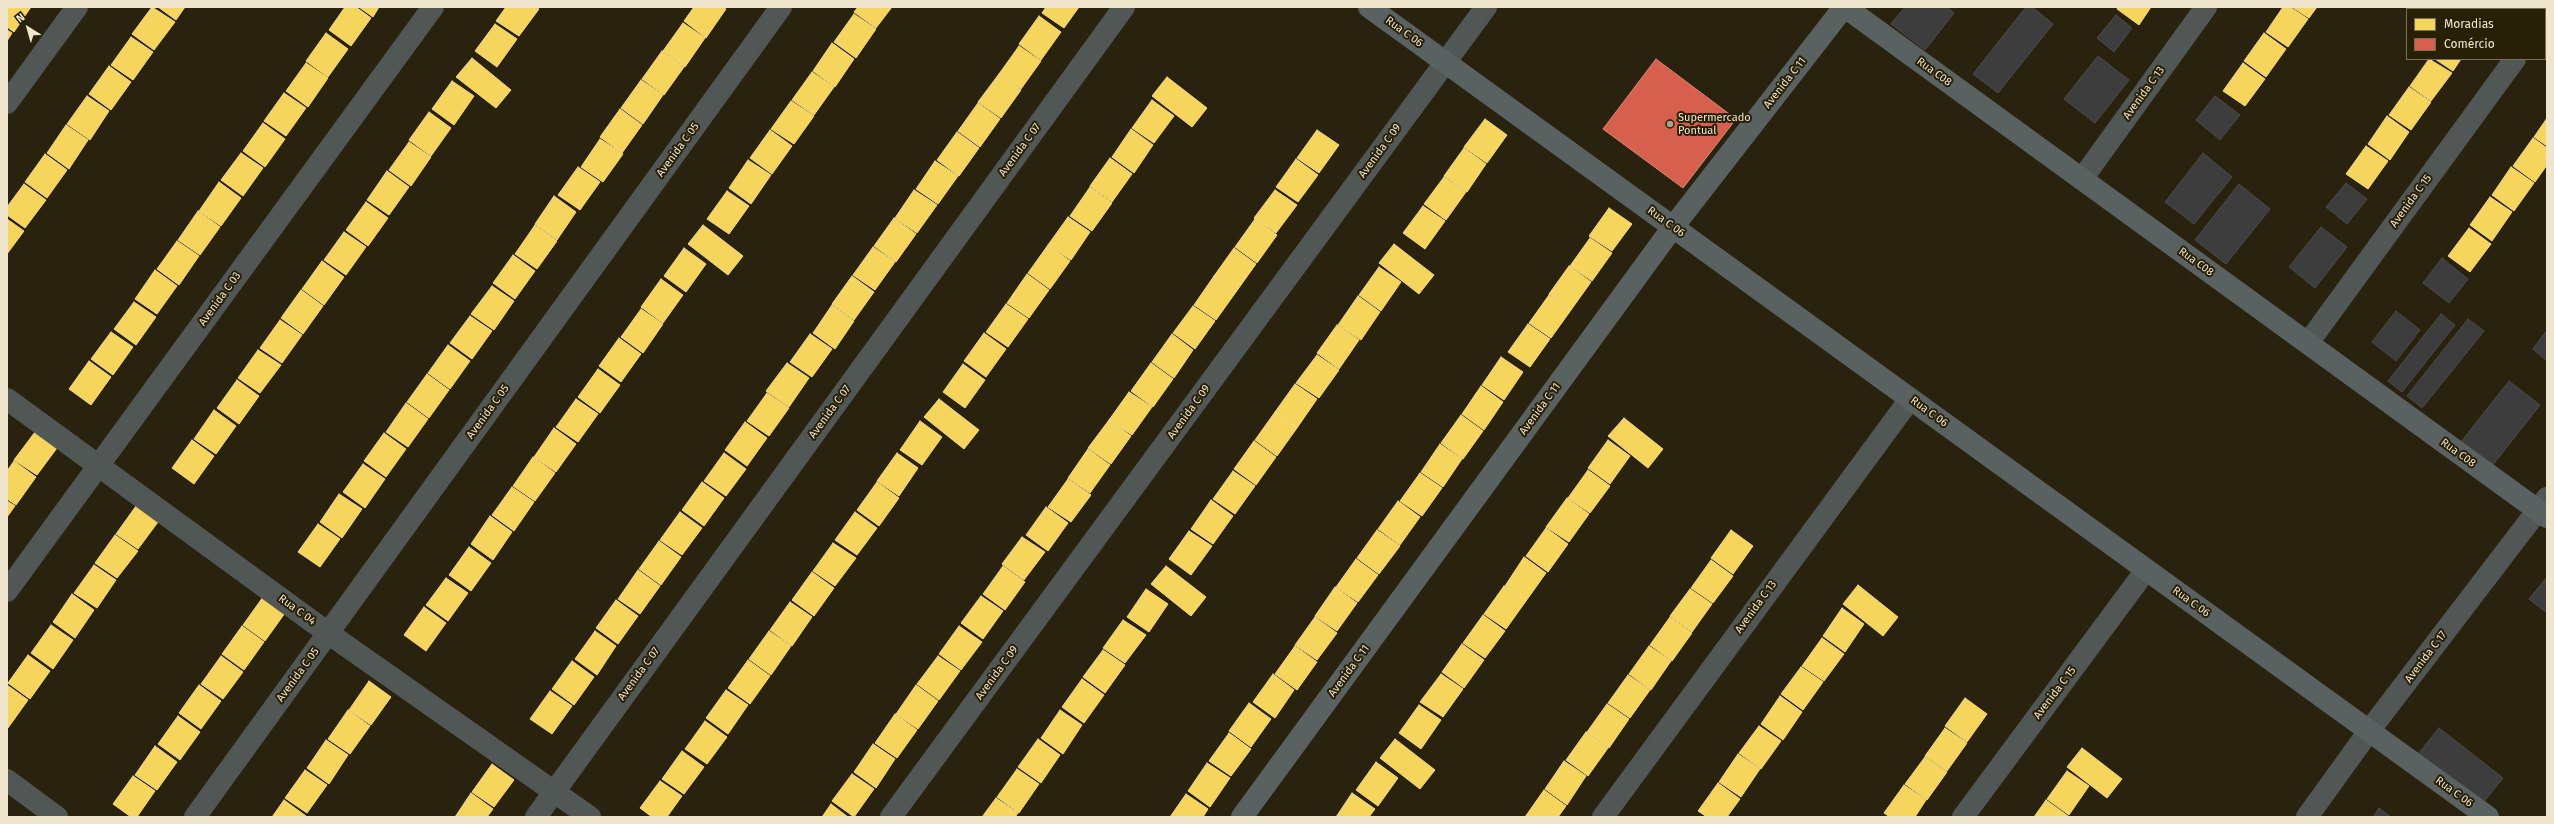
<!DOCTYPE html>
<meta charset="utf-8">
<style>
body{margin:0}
#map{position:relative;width:2554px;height:824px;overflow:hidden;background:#29220e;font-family:"Fira Sans",sans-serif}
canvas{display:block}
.frame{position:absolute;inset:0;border:8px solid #efe6cd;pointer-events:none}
.legend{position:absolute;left:2406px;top:8px;width:140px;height:52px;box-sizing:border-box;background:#271f06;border:1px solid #776f56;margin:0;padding:5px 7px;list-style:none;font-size:12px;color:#efe6cd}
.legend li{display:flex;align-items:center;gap:8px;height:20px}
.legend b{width:20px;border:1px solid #776f56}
.north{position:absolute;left:8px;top:8px;width:40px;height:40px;-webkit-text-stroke:3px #271f06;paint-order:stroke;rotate:323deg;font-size:11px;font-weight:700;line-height:16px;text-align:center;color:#efe6cd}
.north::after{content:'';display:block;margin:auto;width:14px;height:18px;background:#efe6cd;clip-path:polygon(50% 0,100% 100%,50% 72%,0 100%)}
</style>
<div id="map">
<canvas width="2554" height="824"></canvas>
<div class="frame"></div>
<ul class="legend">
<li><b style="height:11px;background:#f6d55c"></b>Moradias</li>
<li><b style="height:11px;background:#d6604d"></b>Comércio</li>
</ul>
<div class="north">N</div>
</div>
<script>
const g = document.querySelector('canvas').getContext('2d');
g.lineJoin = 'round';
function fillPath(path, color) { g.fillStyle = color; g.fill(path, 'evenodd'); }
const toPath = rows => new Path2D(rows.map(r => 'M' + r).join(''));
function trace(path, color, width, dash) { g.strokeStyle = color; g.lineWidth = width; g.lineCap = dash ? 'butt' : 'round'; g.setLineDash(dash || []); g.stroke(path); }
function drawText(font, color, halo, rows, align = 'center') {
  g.font = font + ' "Fira Sans",sans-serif'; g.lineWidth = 4; g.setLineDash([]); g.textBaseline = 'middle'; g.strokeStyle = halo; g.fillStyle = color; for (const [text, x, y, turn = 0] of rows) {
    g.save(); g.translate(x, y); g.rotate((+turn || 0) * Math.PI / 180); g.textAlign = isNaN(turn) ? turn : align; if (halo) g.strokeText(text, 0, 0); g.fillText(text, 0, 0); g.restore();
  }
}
const homes = toPath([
 [7,7,31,7,14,32,7,27,7,7],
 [152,7,175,22,154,50,132,34,152,7],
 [158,7,185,7,176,20,158,7],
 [345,7,356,7,371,18,351,46,329,30,345,7],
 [359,7,379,7,373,17,359,7],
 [506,7,536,7,539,9,519,36,496,21,506,7],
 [694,7,722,7,726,9,706,38,684,21,694,7],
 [858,7,892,7,876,28,854,12,858,7],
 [1046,7,1079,7,1064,28,1042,13,1046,7],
 [2118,7,2151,7,2139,25,2117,9,2118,7],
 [2283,7,2290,7,2308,19,2288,47,2266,32,2283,7],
 [2292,7,2317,7,2309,18,2292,7],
 [2466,7,2485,7,2488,9,2464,9,2466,7],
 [854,14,876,29,856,58,834,42,854,14],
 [1039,16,1061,32,1041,60,1019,44,1039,16],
 [683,23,705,38,685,67,663,51,683,23],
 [495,24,517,39,497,67,475,51,495,24],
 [7,30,12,33,7,41,7,30],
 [326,33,348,49,328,77,306,61,326,33],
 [2264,33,2286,49,2266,77,2244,61,2264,33],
 [131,37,153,52,133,80,111,65,131,37],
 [832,43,854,59,835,87,813,71,832,43],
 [1019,46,1041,61,1021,89,999,74,1019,46],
 [662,51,684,67,664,95,642,79,662,51],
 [472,58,511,90,496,108,456,77,472,58],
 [2429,59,2452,73,2431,101,2410,86,2429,59],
 [2435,59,2461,59,2453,71,2435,59],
 [306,63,328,78,308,107,286,91,306,63],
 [2243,63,2265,79,2245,106,2223,91,2243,63],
 [109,66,131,82,111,110,89,94,109,66],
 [812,72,834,87,814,115,792,100,812,72],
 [999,74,1021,90,1001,118,978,102,999,74],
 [1167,77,1207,108,1192,127,1152,96,1167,77],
 [641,80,663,95,643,124,621,108,641,80],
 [452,81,474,96,454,125,432,109,452,81],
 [2409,87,2431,102,2411,130,2389,115,2409,87],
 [284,93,306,108,286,136,264,121,284,93],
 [87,96,109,111,90,140,67,124,87,96],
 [1152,100,1174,116,1154,143,1132,128,1152,100],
 [791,101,814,116,794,144,771,129,791,101],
 [978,103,1000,119,980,147,958,131,978,103],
 [620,109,642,125,622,153,600,137,620,109],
 [429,112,451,128,431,156,409,140,429,112],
 [2387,116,2409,132,2390,160,2368,144,2387,116],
 [2547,118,2547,146,2534,137,2547,118],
 [1485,119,1507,135,1487,163,1464,147,1485,119],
 [263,123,285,139,265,167,243,151,263,123],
 [66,125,88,140,69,169,47,153,66,125],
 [1131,129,1153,145,1134,173,1112,157,1131,129],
 [770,130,792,146,772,174,750,158,770,130],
 [1317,130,1339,145,1319,173,1297,158,1317,130],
 [957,132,979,148,959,176,937,160,957,132],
 [2533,138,2547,148,2547,165,2535,182,2513,166,2533,138],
 [600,139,623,154,603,182,581,167,600,139],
 [409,142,431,157,411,186,389,170,409,142],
 [2366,146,2388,161,2368,189,2346,174,2366,146],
 [1464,148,1486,164,1467,192,1444,176,1464,148],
 [241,153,263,168,243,196,221,180,241,153],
 [45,154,67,170,47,198,25,182,45,154],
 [1110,158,1132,174,1112,202,1090,186,1110,158],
 [1296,159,1318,175,1298,202,1276,187,1296,159],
 [748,160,771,175,751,204,729,188,748,160],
 [935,161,958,176,938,204,916,189,935,161],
 [578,167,600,182,580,210,558,195,578,167],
 [2511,167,2534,183,2514,211,2492,195,2511,167],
 [387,171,409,187,389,215,367,200,387,171],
 [1444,177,1466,192,1446,220,1424,204,1444,177],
 [219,182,241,198,221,226,199,211,219,182],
 [24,184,46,200,25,228,7,215,7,207,24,184],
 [1090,187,1112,203,1092,231,1070,216,1090,187],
 [914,190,937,205,917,233,895,218,914,190],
 [1275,190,1297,205,1276,233,1254,218,1275,190],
 [727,191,749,206,729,234,707,219,727,191],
 [554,196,576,212,557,240,535,224,554,196],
 [2490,197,2512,212,2492,241,2470,225,2490,197],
 [366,202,388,218,368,246,346,230,366,202],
 [1423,206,1445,221,1425,249,1403,233,1423,206],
 [1609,208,1632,224,1612,251,1589,236,1609,208],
 [198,211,220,227,200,255,178,240,198,211],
 [1068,217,1090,232,1071,260,1048,245,1068,217],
 [894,218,916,234,896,262,874,246,894,218],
 [7,219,24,231,7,254,7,219],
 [1255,219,1277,235,1257,263,1235,247,1255,219],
 [535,225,557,241,537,269,515,254,535,225],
 [703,225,743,256,728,275,688,244,703,225],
 [2469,228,2491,244,2470,272,2448,256,2469,228],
 [344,232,366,247,346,275,324,260,344,232],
 [1590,238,1612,253,1592,281,1570,266,1590,238],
 [177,241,199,256,179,285,157,269,177,241],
 [1394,244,1434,275,1419,294,1379,263,1394,244],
 [1048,245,1070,261,1050,289,1028,273,1048,245],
 [873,247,895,262,875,290,853,275,873,247],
 [684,248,706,264,686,292,664,276,684,248],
 [1234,248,1256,264,1236,292,1214,276,1234,248],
 [513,255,535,271,515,299,493,283,513,255],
 [322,261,344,277,324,305,302,289,322,261],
 [1569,266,1591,282,1571,310,1549,294,1569,266],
 [1379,267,1401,282,1381,311,1359,295,1379,267],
 [155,270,177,286,157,314,135,299,155,270],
 [1027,274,1049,290,1029,318,1007,303,1027,274],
 [852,276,874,292,854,320,832,304,852,276],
 [1214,276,1236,292,1216,320,1194,305,1214,276],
 [661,279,683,295,663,323,641,307,661,279],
 [492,286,514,301,494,330,471,314,492,286],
 [301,290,323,306,303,334,281,318,301,290],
 [1549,295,1571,310,1551,338,1529,323,1549,295],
 [1358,296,1380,312,1361,340,1338,325,1358,296],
 [134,302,156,317,136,345,114,329,134,302],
 [1006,304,1028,319,1008,347,986,332,1006,304],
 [832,305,854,321,835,349,813,333,832,305],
 [1193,306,1215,321,1195,349,1173,333,1193,306],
 [641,309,663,324,643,353,621,337,641,309],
 [470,316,492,331,472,359,450,343,470,316],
 [280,320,302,335,282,363,260,348,280,320],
 [1528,324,1550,339,1530,367,1508,352,1528,324],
 [1337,325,1359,340,1339,369,1317,353,1337,325],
 [111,332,133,347,113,375,91,359,111,332],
 [984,333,1006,349,986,377,964,361,984,333],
 [810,334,832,349,812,377,790,362,810,334],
 [1172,334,1193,350,1174,378,1152,362,1172,334],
 [619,338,641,354,621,382,599,366,619,338],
 [448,345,470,361,450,389,428,373,448,345],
 [258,350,281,365,260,393,238,378,258,350],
 [1317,355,1339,370,1319,398,1296,383,1317,355],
 [1501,357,1523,372,1504,400,1482,385,1501,357],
 [89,361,111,377,91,405,69,389,89,361],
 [787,363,809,378,789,407,766,391,787,363],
 [1151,363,1173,379,1153,407,1131,391,1151,363],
 [963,364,985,380,965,408,943,392,963,364],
 [598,369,620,385,600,413,578,397,598,369],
 [427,374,449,390,429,418,407,402,427,374],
 [237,380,259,396,239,424,217,408,237,380],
 [1295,384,1317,399,1297,428,1275,412,1295,384],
 [1481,386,1503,402,1484,430,1462,414,1481,386],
 [1129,392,1152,407,1132,435,1109,420,1129,392],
 [767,393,789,408,769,436,747,421,767,393],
 [576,399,598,414,578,442,556,427,576,399],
 [939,399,979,430,964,449,924,417,939,399],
 [406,403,428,419,408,447,386,432,406,403],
 [214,410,236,426,216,454,194,439,214,410],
 [1275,412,1297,428,1277,456,1255,440,1275,412],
 [1461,415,1483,431,1463,459,1441,443,1461,415],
 [1624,418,1663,449,1648,468,1608,436,1624,418],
 [1109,420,1131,436,1111,464,1088,448,1109,420],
 [920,421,942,437,922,465,900,450,920,421],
 [745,422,767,438,747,466,725,450,745,422],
 [554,428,576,444,556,472,534,457,554,428],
 [35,432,57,448,37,475,14,460,35,432],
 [384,433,406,449,386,477,364,461,384,433],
 [192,440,214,456,194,484,172,468,192,440],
 [1608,440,1630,456,1610,484,1588,468,1608,440],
 [1254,441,1276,457,1256,485,1234,469,1254,441],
 [1440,444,1462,459,1443,487,1421,472,1440,444],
 [1088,449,1110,465,1090,493,1068,478,1088,449],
 [724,453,746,469,726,496,704,481,724,453],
 [897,453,918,468,899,496,877,481,897,453],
 [533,457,555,473,535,501,513,486,533,457],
 [14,461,36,477,16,505,7,499,7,471,14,461],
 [363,464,385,479,365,508,343,492,363,464],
 [1588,470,1610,486,1590,513,1568,498,1588,470],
 [1233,471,1255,486,1235,514,1213,499,1233,471],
 [1420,473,1442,488,1422,516,1400,501,1420,473],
 [1068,479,1091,495,1071,522,1048,507,1068,479],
 [702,482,724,498,704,526,682,510,702,482],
 [877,482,899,498,879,526,857,510,877,482],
 [512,487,534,502,514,531,492,515,512,487],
 [339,494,362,509,342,538,320,522,339,494],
 [1567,498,1589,514,1569,542,1546,527,1567,498],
 [1211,500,1233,516,1213,544,1191,529,1211,500],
 [7,501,15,506,7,517,7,501],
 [1398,501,1420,517,1400,545,1378,529,1398,501],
 [136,506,158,522,138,549,116,534,136,506],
 [1046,507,1068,523,1048,551,1026,535,1046,507],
 [680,512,702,528,682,555,660,540,680,512],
 [855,512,877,528,857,555,835,540,855,512],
 [490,516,512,532,493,560,471,544,490,516],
 [318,524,340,539,320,567,298,552,318,524],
 [1546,528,1568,544,1548,572,1526,556,1546,528],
 [1377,530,1400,546,1379,574,1357,558,1377,530],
 [1731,530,1753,546,1733,574,1711,558,1731,530],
 [1189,531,1212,546,1191,575,1169,559,1189,531],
 [115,535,138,551,117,578,95,563,115,535],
 [1022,537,1045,552,1024,580,1002,564,1022,537],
 [659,541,681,557,661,585,639,569,659,541],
 [833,543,856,558,835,586,813,571,833,543],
 [469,547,491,563,471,591,449,575,469,547],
 [1524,557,1546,573,1526,601,1505,586,1524,557],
 [1356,559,1378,575,1358,602,1336,587,1356,559],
 [1711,560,1733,576,1713,603,1691,588,1711,560],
 [94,565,116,580,97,608,74,593,94,565],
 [1003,566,1025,582,1005,610,983,594,1003,566],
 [1166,566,1206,597,1191,616,1151,584,1166,566],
 [638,570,660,586,640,614,618,599,638,570],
 [812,572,834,588,814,616,792,600,812,572],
 [446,578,468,593,448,621,426,605,446,578],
 [1858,585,1898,617,1883,636,1843,604,1858,585],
 [1504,586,1526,601,1506,629,1484,614,1504,586],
 [1335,587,1357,603,1337,631,1315,616,1335,587],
 [1146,589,1168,604,1149,632,1127,617,1146,589],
 [1690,589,1712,604,1692,632,1670,616,1690,589],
 [72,594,94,610,75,638,53,622,72,594],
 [981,596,1003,611,983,639,961,623,981,596],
 [263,597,285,613,265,641,243,625,263,597],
 [616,600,638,616,618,644,596,628,616,600],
 [790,602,812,617,792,646,770,630,790,602],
 [424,607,446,623,426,651,404,635,424,607],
 [1842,608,1864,624,1845,652,1823,636,1842,608],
 [1483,615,1505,631,1485,658,1463,643,1483,615],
 [1315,617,1337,633,1317,660,1295,645,1315,617],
 [1670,617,1692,633,1672,661,1650,645,1670,617],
 [1123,620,1146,635,1125,663,1103,648,1123,620],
 [51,625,73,640,53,669,31,653,51,625],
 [242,626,264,642,244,670,222,654,242,626],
 [959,626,982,642,961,670,939,654,959,626],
 [595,631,616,646,597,675,575,659,595,631],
 [769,631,791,646,771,675,749,659,769,631],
 [1822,638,1844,654,1824,681,1802,666,1822,638],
 [1462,644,1484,660,1464,688,1442,672,1462,644],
 [1295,646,1317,662,1297,690,1275,674,1295,646],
 [1649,646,1671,661,1651,690,1629,674,1649,646],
 [1103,650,1125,665,1105,693,1083,677,1103,650],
 [28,655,50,671,30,699,8,683,28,655],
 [221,656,243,672,223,699,201,684,221,656],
 [938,656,960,671,939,700,917,684,938,656],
 [748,660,770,676,750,704,728,688,748,660],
 [572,661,594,677,574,705,552,689,572,661],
 [1801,667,1823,682,1803,710,1781,694,1801,667],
 [1273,674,1294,690,1275,718,1253,702,1273,674],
 [1441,674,1463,689,1443,717,1420,702,1441,674],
 [1628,675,1650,690,1630,718,1608,703,1628,675],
 [1082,679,1104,695,1084,723,1062,707,1082,679],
 [369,681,391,697,371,725,349,710,369,681],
 [7,685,28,700,8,728,7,727,7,685],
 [199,685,221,701,201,729,179,713,199,685],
 [916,685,938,701,918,729,896,714,916,685],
 [726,690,748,705,728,734,706,718,726,690],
 [550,691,572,706,552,734,530,719,550,691],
 [1780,696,1802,712,1783,740,1761,724,1780,696],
 [1965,698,1987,714,1967,742,1945,726,1965,698],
 [1249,703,1271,719,1251,747,1229,731,1249,703],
 [1607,704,1629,719,1609,748,1587,732,1607,704],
 [1419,705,1441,720,1421,749,1399,733,1419,705],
 [348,710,370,726,350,754,328,739,348,710],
 [1060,710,1082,725,1063,754,1041,738,1060,710],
 [895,714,917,730,897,758,875,743,895,714],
 [178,716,200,732,180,760,158,744,178,716],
 [705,721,727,737,707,764,685,749,705,721],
 [1759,726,1781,741,1761,769,1739,753,1759,726],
 [1945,728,1967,743,1947,771,1925,756,1945,728],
 [1586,732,1608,748,1588,776,1566,760,1586,732],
 [1229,733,1251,749,1231,776,1209,761,1229,733],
 [1038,739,1060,755,1041,783,1018,767,1038,739],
 [1395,739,1435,770,1420,789,1380,758,1395,739],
 [326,740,348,755,329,784,307,768,326,740],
 [873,744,895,759,876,788,854,772,873,744],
 [155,746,177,762,157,790,135,775,155,746],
 [2082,748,2122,779,2107,798,2067,767,2082,748],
 [682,751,704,767,684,794,662,779,682,751],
 [1738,754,1760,769,1741,797,1719,782,1738,754],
 [1925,757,1947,772,1927,800,1905,784,1925,757],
 [1564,761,1586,776,1567,805,1545,789,1564,761],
 [1376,762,1398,778,1378,806,1356,790,1376,762],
 [1207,763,1230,778,1210,807,1188,791,1207,763],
 [492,764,514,780,494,807,472,792,492,764],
 [1017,769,1039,784,1019,813,997,797,1017,769],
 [305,770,327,785,307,813,285,798,305,770],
 [2067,771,2089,786,2069,815,2047,799,2067,771],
 [852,774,874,789,854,817,832,801,852,774],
 [133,776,155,791,137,817,131,817,113,804,133,776],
 [660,781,682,796,667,817,652,817,640,808,660,781],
 [1718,783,1740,799,1727,817,1707,817,1698,811,1718,783],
 [1904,785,1926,800,1915,817,1890,817,1884,813,1904,785],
 [1544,790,1566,806,1558,817,1525,817,1544,790],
 [471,793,493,809,487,817,455,817,471,793],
 [1352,793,1375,809,1369,817,1336,817,1352,793],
 [1186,794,1208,809,1203,817,1170,817,1186,794],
 [996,798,1018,813,1015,817,982,817,996,798],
 [284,800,306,816,305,817,272,817,284,800],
 [2046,800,2068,816,2067,817,2034,817,2046,800],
 [831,804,848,817,822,817,831,804]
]);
fillPath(homes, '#f6d55c');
trace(homes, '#f4da7e', 1);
const shops = toPath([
 [1656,59,1736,119,1683,188,1603,129,1656,59]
]);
fillPath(shops, '#d6604d');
trace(shops, '#de8873', 1);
const building = toPath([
 [1905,7,1947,7,1954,13,1925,50,1891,24,1905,7],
 [2026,7,2032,7,2053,24,1998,93,1973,74,2026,7],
 [2116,15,2132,28,2114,52,2097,38,2116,15],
 [2098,56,2129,80,2095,123,2064,99,2098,56],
 [2215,96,2240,115,2220,140,2196,120,2215,96],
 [2203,153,2232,177,2194,224,2165,202,2203,153],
 [2346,183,2367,199,2347,224,2326,207,2346,183],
 [2239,184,2270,209,2226,264,2195,240,2239,184],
 [2321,227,2347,247,2315,288,2289,267,2321,227],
 [2442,258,2468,279,2449,303,2423,283,2442,258],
 [2396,311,2420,330,2396,361,2372,342,2396,311],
 [2441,314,2455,325,2402,392,2388,381,2441,314],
 [2468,319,2484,331,2422,408,2407,396,2468,319],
 [2547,330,2547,361,2533,349,2547,330],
 [2509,381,2540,405,2492,466,2461,442,2509,381],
 [2547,577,2547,613,2529,599,2547,577],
 [2439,728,2503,778,2483,803,2419,753,2439,728],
 [2379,808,2391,817,2373,817,2379,808]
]);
fillPath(building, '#3c3d3c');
trace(building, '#4d4b49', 1);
trace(toPath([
 [2545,18,2547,15],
 [7,103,77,7],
 [2082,179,2206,7],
 [2308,343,2515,59],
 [7,399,328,633,590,817],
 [7,591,433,7],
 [7,780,57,817],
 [195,817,781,7],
 [536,817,1124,7],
 [891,817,1486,7],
 [1603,817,1910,399],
 [1963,817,2146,570],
 [2307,817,2369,731,2547,498]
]), '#515755', 22);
trace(toPath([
 [1369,7,2488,817],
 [1845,7,2547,517],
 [1242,817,1673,227,1844,7]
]), '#596260', 22);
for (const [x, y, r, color] of [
 [1670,124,4,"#aaa18a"]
]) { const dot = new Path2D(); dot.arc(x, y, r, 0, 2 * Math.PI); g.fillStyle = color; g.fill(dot); trace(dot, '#271f06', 1.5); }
drawText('11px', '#efe6cd', '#271f06', [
 ["Rua C 06",1404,32,36],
 ["Rua C08",1934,72,36],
 ["Avenida C 11",1785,83,-52],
 ["Avenida C 13",2144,93,-54],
 ["Avenida C 05",678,150,-54],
 ["Avenida C 07",1020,150,-54],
 ["Avenida C 09",1380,151,-54],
 ["Avenida C 15",2411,201,-54],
 ["Rua C 06",1666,222,36],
 ["Rua C08",2196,262,36],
 ["Avenida C 03",220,299,-54],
 ["Avenida C 11",1540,409,-54],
 ["Avenida C 05",488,412,-54],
 ["Avenida C 07",830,412,-54],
 ["Avenida C 09",1189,412,-54],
 ["Rua C 06",1929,412,36],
 ["Rua C08",2458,453,36],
 ["Rua C 06",2191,602,36],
 ["Avenida C 13",1756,607,-54],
 ["Rua C 04",297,610,36],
 ["Avenida C 17",2426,657,-53],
 ["Avenida C 11",1349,671,-54],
 ["Avenida C 09",997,673,-54],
 ["Avenida C 07",639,674,-54],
 ["Avenida C 05",298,675,-54],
 ["Avenida C 15",2055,693,-53],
 ["Rua C 06",2454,792,36]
]);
drawText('11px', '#efe6cd', '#271f06', [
 ["Supermercado",1678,118],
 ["Pontual",1678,131]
], 'left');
</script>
